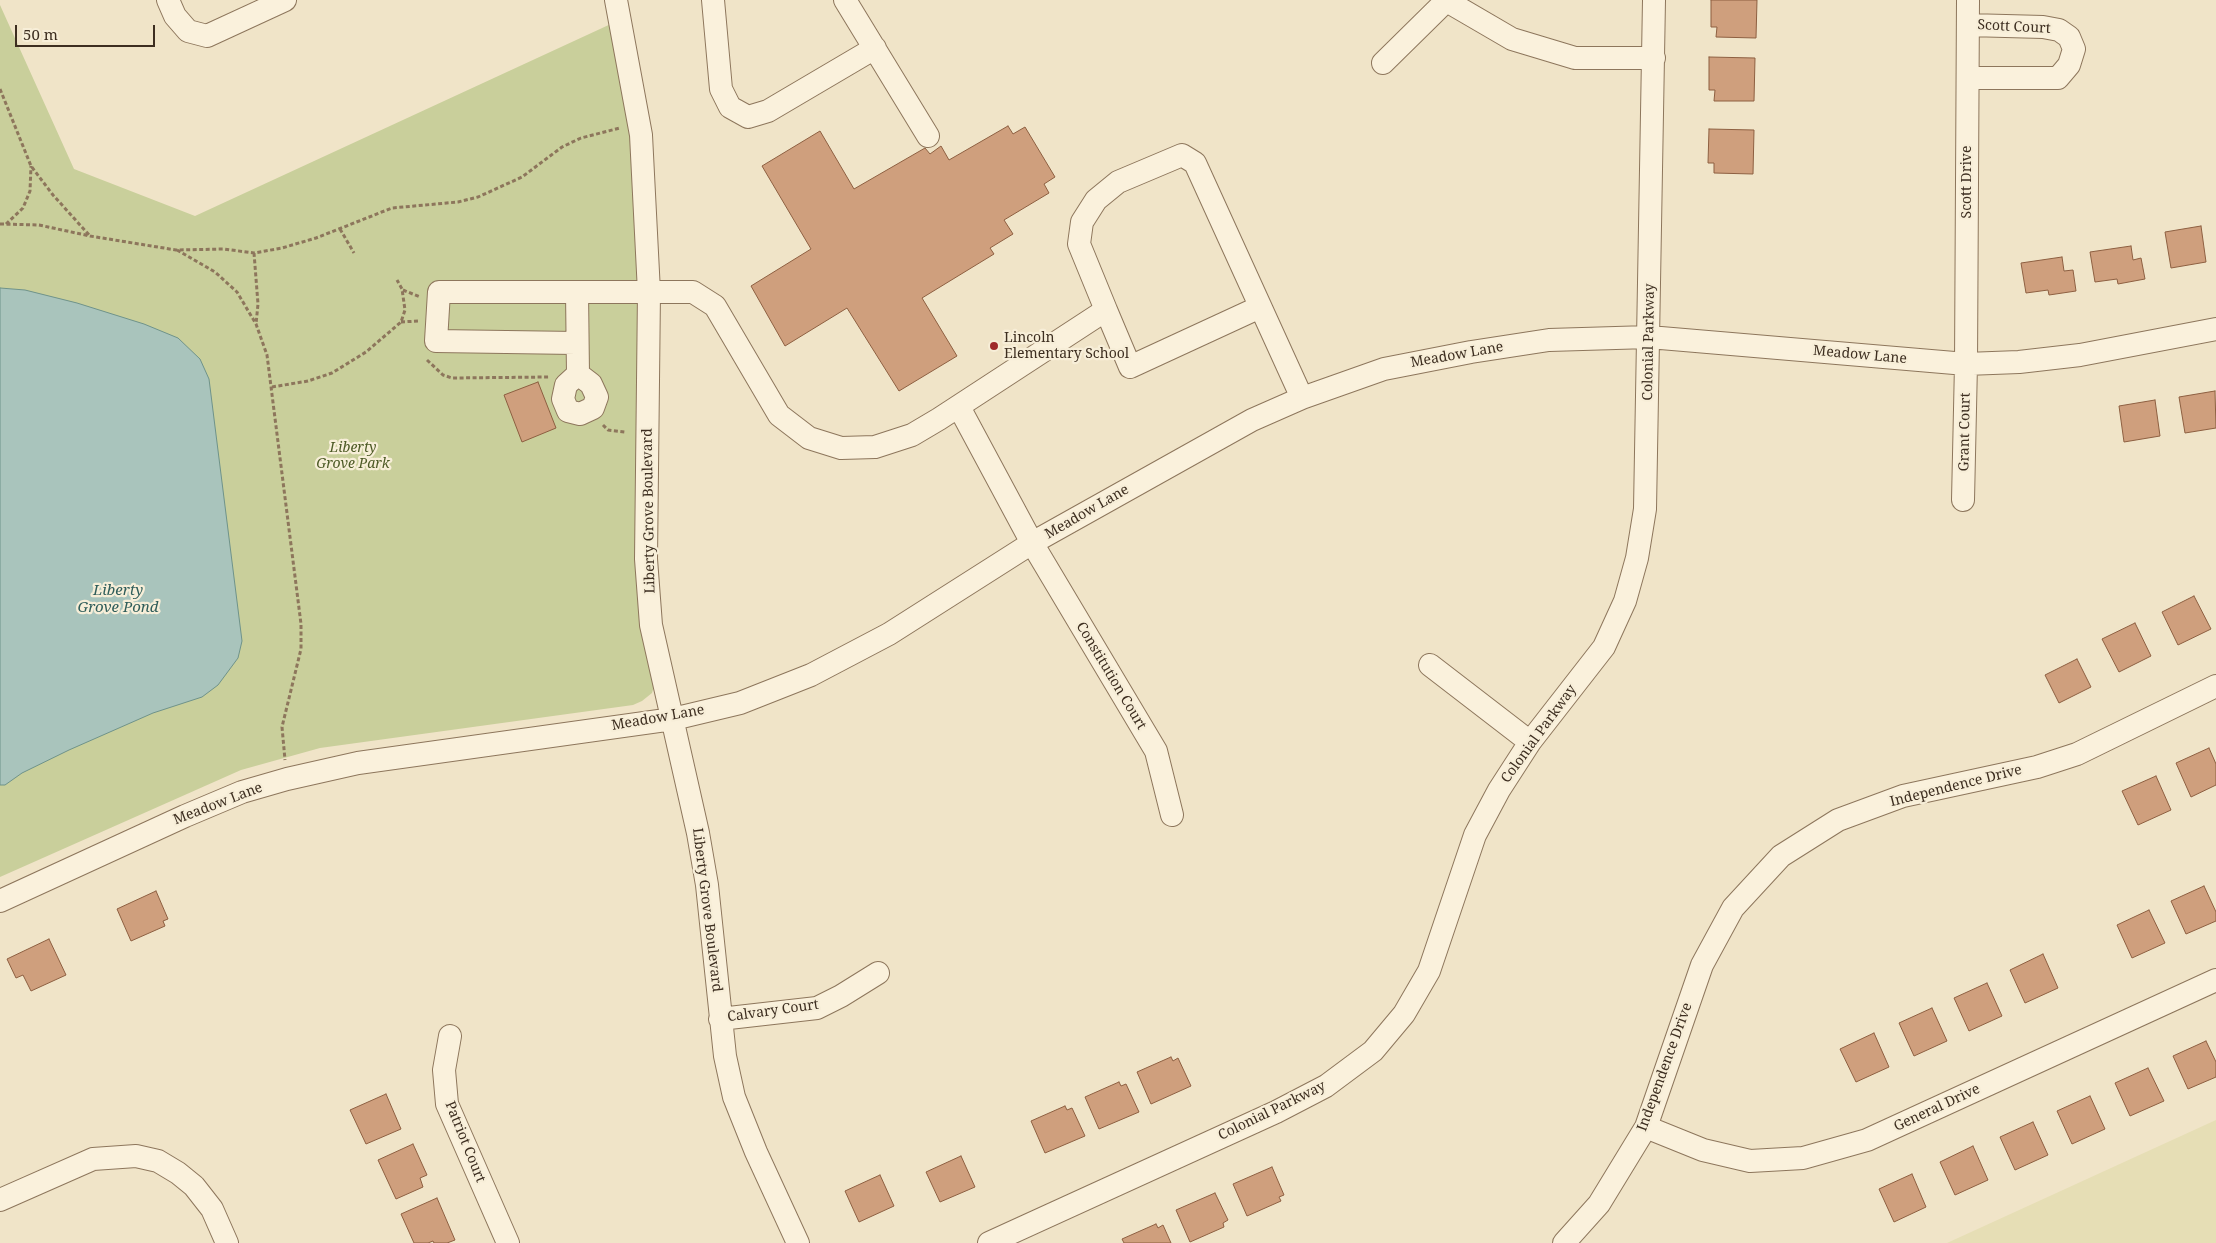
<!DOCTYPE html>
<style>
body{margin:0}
#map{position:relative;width:2216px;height:1243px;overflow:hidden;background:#f0e4c8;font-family:"Noto Serif",serif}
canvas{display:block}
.scale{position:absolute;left:15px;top:25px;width:140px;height:22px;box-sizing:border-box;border:2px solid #3d2e20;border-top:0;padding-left:6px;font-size:15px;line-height:18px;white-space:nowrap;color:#3d2e20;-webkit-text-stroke:4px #f7eed8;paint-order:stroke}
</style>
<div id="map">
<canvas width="2216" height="1243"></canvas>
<div class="scale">50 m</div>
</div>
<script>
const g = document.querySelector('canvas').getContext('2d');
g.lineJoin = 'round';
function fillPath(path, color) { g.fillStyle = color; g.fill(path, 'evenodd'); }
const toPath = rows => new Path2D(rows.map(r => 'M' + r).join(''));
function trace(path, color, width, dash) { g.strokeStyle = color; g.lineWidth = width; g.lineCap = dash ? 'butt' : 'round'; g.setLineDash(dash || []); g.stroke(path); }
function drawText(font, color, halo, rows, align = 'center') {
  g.font = font + ' "Noto Serif",serif'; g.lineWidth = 4.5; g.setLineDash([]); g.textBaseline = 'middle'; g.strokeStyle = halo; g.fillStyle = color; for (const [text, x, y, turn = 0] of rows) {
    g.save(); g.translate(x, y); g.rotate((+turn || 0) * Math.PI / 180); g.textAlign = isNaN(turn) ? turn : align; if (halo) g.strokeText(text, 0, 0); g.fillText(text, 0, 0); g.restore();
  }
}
fillPath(toPath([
 [2216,1120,2216,1243,1947,1243]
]), '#e6deb5');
fillPath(toPath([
 [0,5,74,169,195,216,613,23,636,172,655,683,652,693,642,701,633,705,320,748,241,770,0,877]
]), '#c9cf9b');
const water = toPath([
 [0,288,25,290,77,303,144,324,178,338,200,359,209,379,242,641,238,658,218,685,202,697,153,713,69,750,22,773,5,785,0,785,0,288]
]);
fillPath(water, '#a9c4bc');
trace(water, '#6f938a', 1);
const building = toPath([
 [1711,0,1757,0,1756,38,1716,37,1717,27,1711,27,1711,0],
 [1709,57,1755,58,1754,101,1714,101,1715,90,1709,90,1709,57],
 [1008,126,1013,134,1025,127,1055,177,1044,184,1049,193,1004,220,1013,234,990,248,994,254,922,298,957,356,899,391,847,308,785,346,751,286,811,249,762,166,820,131,854,189,925,148,930,154,941,146,949,160,1008,126],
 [1709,129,1754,130,1753,174,1714,173,1714,163,1708,163,1709,129],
 [2201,226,2206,262,2171,268,2165,232,2201,226],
 [2131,246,2133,260,2141,258,2145,279,2118,284,2117,279,2095,282,2090,252,2131,246],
 [2062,257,2064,271,2073,270,2076,291,2049,295,2048,290,2026,293,2021,263,2062,257],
 [538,382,556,428,522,442,504,395,538,382],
 [2215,391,2216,428,2185,433,2179,397,2215,391],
 [2155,400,2160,436,2124,442,2119,406,2155,400],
 [2194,596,2211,629,2178,645,2162,612,2194,596],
 [2135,623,2151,656,2119,672,2102,639,2135,623],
 [2077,659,2091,687,2059,703,2045,675,2077,659],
 [2209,748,2216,764,2216,785,2191,797,2176,763,2209,748],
 [2156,776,2171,810,2138,825,2122,791,2156,776],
 [2204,886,2216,912,2216,921,2186,934,2171,901,2204,886],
 [156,891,168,919,163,921,165,926,131,941,117,909,156,891],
 [2149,910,2165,943,2132,958,2117,925,2149,910],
 [49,939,66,975,31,991,23,975,16,978,7,959,49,939],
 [2043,954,2058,988,2025,1003,2010,970,2043,954],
 [1987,983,2002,1016,1969,1031,1954,998,1987,983],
 [1932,1008,1947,1041,1914,1056,1899,1023,1932,1008],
 [1874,1033,1889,1067,1856,1082,1840,1049,1874,1033],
 [2206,1041,2216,1062,2216,1077,2188,1089,2173,1056,2206,1041],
 [1171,1057,1173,1061,1178,1058,1191,1086,1151,1104,1137,1072,1171,1057],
 [2148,1068,2164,1101,2130,1116,2115,1083,2148,1068],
 [1119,1082,1121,1086,1126,1084,1139,1112,1099,1129,1085,1097,1119,1082],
 [386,1094,401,1129,366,1144,350,1110,386,1094],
 [2090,1096,2105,1129,2072,1144,2057,1111,2090,1096],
 [1065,1106,1067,1110,1072,1108,1085,1136,1045,1153,1031,1121,1065,1106],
 [2033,1122,2048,1155,2015,1170,2000,1137,2033,1122],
 [413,1144,427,1175,420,1178,423,1187,396,1199,378,1160,413,1144],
 [1973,1146,1988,1180,1955,1195,1940,1162,1973,1146],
 [961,1156,975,1187,940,1202,926,1172,961,1156],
 [1272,1167,1284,1195,1279,1197,1281,1201,1247,1216,1233,1184,1272,1167],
 [1912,1174,1926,1207,1894,1222,1879,1189,1912,1174],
 [880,1175,894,1206,859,1222,845,1191,880,1175],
 [1215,1193,1228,1220,1223,1223,1224,1227,1190,1242,1176,1210,1215,1193],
 [437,1198,455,1240,447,1243,434,1243,433,1241,428,1243,414,1243,401,1214,437,1198],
 [1156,1224,1158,1228,1163,1225,1171,1243,1124,1243,1122,1239,1156,1224]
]);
fillPath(building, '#cf9f7d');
trace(building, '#8d5f41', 1);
const minor = toPath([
 [168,0,175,16,188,31,207,36,285,0],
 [616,0,641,135,649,292,646,559,651,625,698,833,707,885,725,1056,734,1097,756,1152,798,1243],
 [713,0,721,89,730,107,748,117,768,111,875,48],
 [845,0,928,136],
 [1445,0,1512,39,1575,58,1654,58],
 [1383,63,1446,1],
 [1968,78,2058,78,2069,65,2074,49,2069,37,2059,30,2043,27,1968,25],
 [577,292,578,374,566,385,563,399,568,411,580,414,593,408,597,397,591,384,578,374],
 [1106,310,1130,367,1260,307],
 [576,343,436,341,439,292,693,292,715,306,779,415,809,438,841,448,875,447,912,435,939,419,1106,310,1079,244,1082,222,1096,200,1118,182,1182,155,1195,163,1302,398],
 [959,407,1032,543,1156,751,1172,815],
 [1963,500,1966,364,1968,0],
 [1430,665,1530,742],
 [0,901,185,816,242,792,287,779,358,763,673,719,740,703,811,675,889,634,1032,543,1252,420,1302,398,1384,369,1471,352,1549,340,1649,337,1966,364,2019,362,2080,355,2216,329],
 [720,1019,817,1008,841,996,878,973],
 [450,1036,444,1070,447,1104,508,1243],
 [1646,1127,1703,1150,1750,1161,1803,1158,1867,1140,2216,980],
 [0,1200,93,1159,136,1156,158,1161,178,1173,194,1186,212,1209,227,1243],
 [989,1243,1276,1112,1326,1086,1373,1051,1404,1014,1429,971,1475,835,1499,790,1530,742,1604,647,1625,601,1637,558,1645,509,1654,0],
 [1564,1243,1599,1204,1646,1127,1702,965,1733,908,1781,856,1838,820,1903,796,2037,767,2077,754,2216,686]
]);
trace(minor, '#8d765c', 24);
trace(toPath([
 [0,89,31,166,53,195,90,236],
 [0,224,39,225,90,236,176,250,224,249,254,253,282,248,316,238,392,208,458,202,478,197,522,177,562,147,581,138,620,128],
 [6,224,23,208,30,191,31,166],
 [340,229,354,253],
 [177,250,215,272,237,292,256,324,267,355,301,624,301,649,282,727,285,760],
 [254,253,258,304,256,324],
 [403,290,420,297],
 [401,322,418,321],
 [427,360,443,375,452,378,549,377],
 [272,387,308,381,332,373,366,352,401,322,405,310,402,289,397,280],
 [603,425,608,430,625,432]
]), '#8d765c', 3, [4, 2.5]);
trace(minor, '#faf1dc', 22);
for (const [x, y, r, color] of [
 [994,346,5,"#9e2a2b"]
]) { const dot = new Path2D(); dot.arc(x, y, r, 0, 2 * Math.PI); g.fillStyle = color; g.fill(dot); trace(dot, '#f7eed8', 2); }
drawText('14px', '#3d2e20', '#f7eed8', [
 ["Scott Court",2014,27,3],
 ["Scott Drive",1967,182,-90],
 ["Colonial Parkway",1649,342,-89],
 ["Meadow Lane",1457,355,-10],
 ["Meadow Lane",1860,355,5],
 ["Grant Court",1965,432,-89],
 ["Liberty Grove Boulevard",649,511,-91],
 ["Meadow Lane",1087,512,-30],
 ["Constitution Court",1111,676,59],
 ["Meadow Lane",658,718,-10],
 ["Colonial Parkway",1539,734,-54],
 ["Independence Drive",1956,786,-14],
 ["Meadow Lane",218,804,-21],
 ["Liberty Grove Boulevard",707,910,83],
 ["Calvary Court",773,1011,-8],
 ["Independence Drive",1665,1067,-70],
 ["General Drive",1937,1108,-25],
 ["Colonial Parkway",1272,1111,-26],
 ["Patriot Court",465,1142,68]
]);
drawText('14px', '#3d2e20', '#f7eed8', [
 ["Lincoln",1004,338],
 ["Elementary School",1004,354]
], 'left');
drawText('italic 14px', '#4d5a26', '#f7eed8', [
 ["Liberty",353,448],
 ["Grove Park",353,464]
]);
drawText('italic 15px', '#2f5d5a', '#f7eed8', [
 ["Liberty",118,591],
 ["Grove Pond",118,608]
]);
</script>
